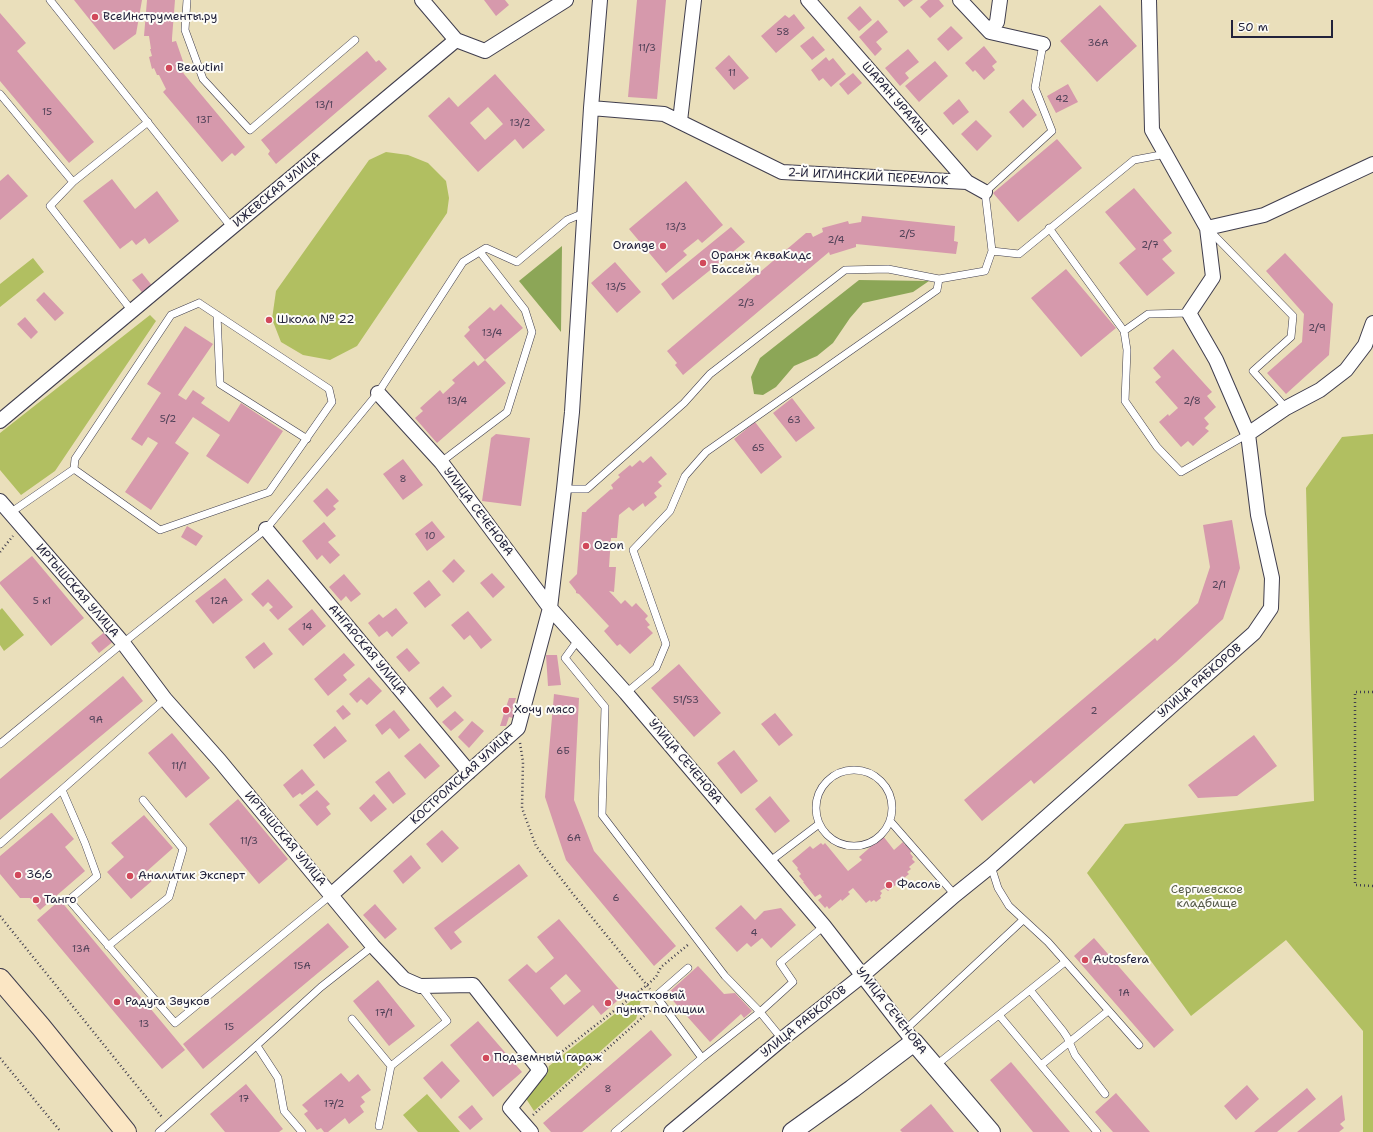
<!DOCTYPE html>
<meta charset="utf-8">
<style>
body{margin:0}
#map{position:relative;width:1373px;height:1132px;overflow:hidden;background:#eadfbb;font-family:"Shantell Sans",sans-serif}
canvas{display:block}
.scale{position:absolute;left:1231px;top:20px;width:102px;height:18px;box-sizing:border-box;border:2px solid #22223b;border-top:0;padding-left:5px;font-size:12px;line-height:14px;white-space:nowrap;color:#22223b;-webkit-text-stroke:3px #fdfcf7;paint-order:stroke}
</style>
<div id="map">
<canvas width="1373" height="1132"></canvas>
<div class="scale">50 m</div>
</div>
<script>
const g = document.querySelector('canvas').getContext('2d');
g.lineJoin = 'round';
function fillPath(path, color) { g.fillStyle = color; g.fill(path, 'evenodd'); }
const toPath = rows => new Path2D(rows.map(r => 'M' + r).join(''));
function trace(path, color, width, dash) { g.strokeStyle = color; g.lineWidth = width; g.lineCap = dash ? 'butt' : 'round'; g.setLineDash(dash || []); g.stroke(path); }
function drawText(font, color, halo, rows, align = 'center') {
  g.font = font + ' "Shantell Sans",sans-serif'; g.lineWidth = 4; g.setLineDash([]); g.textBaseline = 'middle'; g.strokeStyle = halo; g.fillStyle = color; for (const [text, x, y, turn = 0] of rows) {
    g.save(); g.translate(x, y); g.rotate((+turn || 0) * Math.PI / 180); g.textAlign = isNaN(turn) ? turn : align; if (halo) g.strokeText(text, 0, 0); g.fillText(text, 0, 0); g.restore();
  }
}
fillPath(toPath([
 [386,152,408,155,428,163,446,181,449,198,447,213,357,346,330,360,303,355,281,342,272,319,276,291,369,160],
 [33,258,44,272,0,307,0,284],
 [150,315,156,321,55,471,21,495,0,470,0,433],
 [1373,434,1373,1132,1363,1132,1363,1031,1286,940,1191,1016,1087,873,1125,824,1314,801,1306,488,1342,437],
 [2,608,24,635,4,651,0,645,0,610],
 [640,994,642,996,636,1019,534,1111,525,1097,547,1074,549,1066],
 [427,1094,460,1132,418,1132,403,1115]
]), '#b1bf61');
fillPath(toPath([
 [562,246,561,332,519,281],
 [859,280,929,281,913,292,863,303,850,318,833,343,817,356,794,366,776,387,763,395,754,394,751,377,760,358]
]), '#8ca657');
fillPath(toPath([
 [74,0,142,0,136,34,114,50],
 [147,0,175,0,172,38,172,42,176,41,185,67,181,69,184,74,245,147,235,156,232,153,222,162,163,92,166,89,159,75,157,75,154,68,152,69,149,57,152,56,150,49,151,49,149,36,144,36],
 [484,0,505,0,509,5,496,16],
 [637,0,666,0,657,99,628,97],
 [898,0,913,0,904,7],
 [928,0,939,0,944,6,930,18,920,7],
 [1100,5,1137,46,1097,82,1060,41],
 [860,6,872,20,859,31,847,18],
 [0,13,26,43,17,51,94,142,69,163,0,81],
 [794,14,805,28,776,53,761,36,785,15,789,18],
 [878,20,888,32,876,42,882,49,875,56,859,37],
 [951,26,963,38,948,51,937,39],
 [813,36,825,50,812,60,800,46],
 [984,46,997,62,992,66,995,70,984,80,975,70,973,72,965,63],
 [908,49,919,62,905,73,909,78,900,86,885,68],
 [367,51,376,62,379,60,387,69,276,164,268,154,270,151,261,140],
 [729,55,749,78,734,90,715,68],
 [826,57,829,61,833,58,846,74,831,87,823,78,819,81,811,70],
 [935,61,948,76,919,102,905,86],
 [853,73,862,83,848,95,839,84],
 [495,74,545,130,523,149,515,139,478,172,428,116,449,97,458,107],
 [488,107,503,124,485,140,470,123],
 [1068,84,1078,102,1056,113,1047,96],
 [959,99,969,112,953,125,943,113],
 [1023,99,1037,115,1023,128,1009,112],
 [976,120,992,136,977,151,961,134],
 [1057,139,1082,168,1018,222,993,193],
 [8,174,28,196,0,220,0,181],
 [112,179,135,209,157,191,179,221,149,244,145,238,136,245,132,240,120,249,83,201],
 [686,181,723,225,702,243,698,239,683,251,687,255,666,273,629,229],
 [1134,188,1172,233,1163,240,1172,251,1162,259,1175,273,1147,296,1119,263,1136,249,1105,212],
 [862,216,955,226,954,241,958,242,956,254,856,244,856,247,830,255,829,252,683,375,675,365,677,363,667,351,806,233,811,233,813,237,823,232,822,228,848,221,849,224,861,222],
 [731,227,745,242,673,300,661,284],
 [1285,253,1333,304,1329,355,1286,394,1267,373,1302,342,1304,314,1266,271],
 [615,262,641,292,617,313,591,283],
 [1066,269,1116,328,1081,357,1031,298],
 [142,273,154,288,145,296,132,280],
 [44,292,64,313,55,321,36,300],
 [501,304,523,328,485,360,506,383,437,443,415,418,423,411,420,408,440,390,443,394,455,383,452,380,474,361,478,366,485,360,464,336,470,330,468,327,490,307,494,311],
 [25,317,38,332,31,339,17,324],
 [185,326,213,344,178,395,186,400,193,390,205,398,201,403,229,422,241,403,283,431,248,484,206,456,220,435,193,417,175,443,189,453,151,510,125,492,158,443,148,437,142,446,131,439,161,393,147,384],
 [1173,349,1212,392,1207,396,1216,407,1204,418,1209,424,1205,428,1209,431,1193,446,1188,441,1181,447,1159,422,1168,414,1169,416,1178,408,1155,382,1161,377,1153,368],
 [792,398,815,428,796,442,773,413],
 [755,422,782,457,761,474,734,439],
 [496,434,530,438,521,506,482,501,491,438],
 [651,456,667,474,658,482,662,486,654,493,657,497,645,507,643,503,633,511,629,507,619,515,617,538,611,538,609,567,616,567,614,592,609,591,621,604,625,600,632,607,636,603,648,616,645,619,650,625,647,627,653,633,630,654,620,644,617,646,604,631,609,626,579,594,576,593,576,591,569,582,577,574,582,512,586,512,587,510,611,489,612,490,613,488,611,485,620,477,618,475,630,465,632,467,640,460,643,463],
 [403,459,423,485,403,500,383,474],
 [327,488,339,501,333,506,336,509,327,517,313,501],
 [1232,520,1240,568,1223,619,1176,662,1034,784,1031,780,982,821,964,800,1155,638,1157,641,1198,603,1210,567,1203,525],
 [432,521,445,537,427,551,415,534],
 [324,522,336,536,328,542,340,555,330,564,322,555,317,560,302,541],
 [187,526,203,536,196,546,181,537],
 [32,556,84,618,51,646,0,584,0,582],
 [454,559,465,571,453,583,442,571],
 [492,573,505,587,493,598,480,583],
 [344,574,361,594,351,602,346,596,341,601,329,587],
 [225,578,243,600,213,624,195,601],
 [268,579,293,607,278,620,269,610,273,607,268,602,263,607,251,594],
 [429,580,441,595,425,608,413,593],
 [396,608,408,623,392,637,387,631,379,637,368,623,379,614,383,618],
 [312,609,326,626,303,646,288,629],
 [468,611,492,640,481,649,470,635,464,640,451,625],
 [107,630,115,640,99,653,91,643],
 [264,642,273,654,254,669,245,657],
 [407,648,420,663,409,672,396,657],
 [344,653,355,665,343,675,347,680,328,696,314,679],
 [546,655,557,655,561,685,548,686],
 [679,664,721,713,694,737,651,688],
 [123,676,143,701,0,820,0,779],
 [369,677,382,691,367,705,361,699,357,703,349,694],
 [443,686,452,696,437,708,429,698],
 [554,694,579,698,574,800,594,851,676,946,654,966,566,860,545,797],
 [509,698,516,698,512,710,516,711,513,718,509,717,506,726,500,726],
 [343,705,351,714,343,720,336,711],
 [394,710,410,730,399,739,390,728,382,735,375,725],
 [455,711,464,720,451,731,442,722],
 [775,713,793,735,779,746,761,724],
 [472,721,484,731,469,748,458,737],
 [335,726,347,741,324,759,313,745],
 [172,733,210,778,186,798,148,753],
 [1254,735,1277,766,1237,796,1198,798,1188,785],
 [420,743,440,766,425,779,404,756],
 [734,750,758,781,741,794,717,763],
 [302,769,315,785,302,795,300,793,293,798,283,785],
 [389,771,406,794,393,804,375,782],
 [317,790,330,804,326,807,331,814,317,826,299,805],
 [374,794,387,809,371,822,359,808],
 [770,796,790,821,775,833,755,809],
 [238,799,288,859,259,884,209,824],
 [51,813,52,813,74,839,65,847,85,871,40,910,30,898,20,898,0,874,0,856],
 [144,815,173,848,146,872,153,880,131,899,107,872,124,857,111,843],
 [442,830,459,848,442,863,426,844],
 [883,836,894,850,903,842,905,845,907,843,913,850,910,853,913,857,912,859,915,862,909,867,911,869,907,872,909,874,888,891,885,888,880,891,882,893,880,896,881,898,876,902,874,900,871,902,870,900,866,903,853,888,848,892,850,894,842,901,841,899,829,909,827,906,825,908,818,900,822,897,820,894,815,897,803,882,804,882,799,876,801,874,797,869,798,868,792,861,810,846,813,849,821,843,823,845,825,843,848,871,862,860,859,857],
 [411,855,421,868,403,884,393,871],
 [519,864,528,876,454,932,462,942,451,950,434,928],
 [60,900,185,1050,162,1069,37,920],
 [375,904,397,929,385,939,363,915],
 [741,905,755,920,764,911,781,908,796,925,771,948,762,938,751,947,747,943,737,952,715,928],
 [559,919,624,995,601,1015,593,1005,557,1037,508,980,527,964,536,973,554,958,537,937],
 [566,974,581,991,564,1005,550,988],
 [328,923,349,947,203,1069,183,1044],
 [1094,938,1174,1030,1154,1048,1074,956],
 [698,966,724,994,735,993,752,1011,744,1018,741,1014,710,1042,667,994],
 [378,980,415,1026,389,1046,353,1001],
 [478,1021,522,1072,493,1097,450,1045],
 [651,1030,672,1055,582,1132,551,1132,543,1123],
 [442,1061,460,1081,441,1099,423,1078],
 [1011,1062,1070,1132,1033,1132,990,1080],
 [341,1073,349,1082,358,1074,371,1090,361,1097,365,1102,360,1106,364,1112,349,1124,345,1118,328,1132,324,1132,321,1128,317,1130,304,1114,308,1111,302,1105],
 [246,1084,283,1129,279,1132,225,1132,210,1114],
 [1247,1085,1259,1099,1236,1120,1224,1106],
 [1307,1088,1316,1099,1277,1132,1254,1132],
 [1116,1093,1150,1132,1113,1132,1095,1112],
 [1342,1095,1345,1120,1340,1124,1344,1128,1339,1132,1297,1132],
 [931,1104,954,1132,902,1132,900,1130],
 [472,1105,483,1119,470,1130,458,1117]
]), '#d699ac');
const service = toPath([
 [50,0,232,228],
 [187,0,185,30,203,79,250,130,355,40],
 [0,94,73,182,148,122],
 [73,182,50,206,132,311],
 [1049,228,1124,331,1127,350,1125,401,1157,447,1181,472,1248,434],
 [1209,230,1293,316,1291,337,1253,371,1286,408],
 [992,251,1019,254,1134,160,1166,154],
 [199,303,329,389,332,402,269,492,160,530,74,469,75,459,171,315,199,303],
 [217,315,220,384,307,439],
 [1124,331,1148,314,1189,313],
 [441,462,507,412,532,332,525,310,480,252],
 [564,489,587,489,684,403,710,374,845,270,888,269,939,279,985,271,992,251,985,192,1052,131,1035,88,1043,44],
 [10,513,74,469],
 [578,640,565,658,605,707,602,815,725,976,760,1012,782,1039],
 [626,693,656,668,666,644,633,550,670,511,685,476,706,452,937,290,939,279],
 [0,744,123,643,266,529,378,393,463,262,486,248,517,262,567,220,584,213],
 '816 808a38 38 0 1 1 76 0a38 38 0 1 1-76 0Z',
 [62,790,85,843,97,876,69,900,175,1023,331,895],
 [891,822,955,895],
 [0,844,165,699],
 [769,862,819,824],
 [991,866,998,888,1009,906,1048,942,1139,1045],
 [108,946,169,897,183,849,143,800],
 [688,968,656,996,702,1058,760,1012,793,982,780,963,824,926],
 [1030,990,1063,1031,1067,1037,1075,1055,1105,1094],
 [999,1015,1097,1132],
 [352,1019,391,1066],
 [905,1030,1023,920],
 [257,1046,278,1078,284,1111,302,1132],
 [1041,1065,1108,1011],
 [935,1066,1065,962],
 [379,1126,391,1066,447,1021,420,986],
 [159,1132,245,1056,321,987,373,946],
 [615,1132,702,1058]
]);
const minor = toPath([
 [422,0,456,40,485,51,566,0],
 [808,0,967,182,985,192],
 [960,0,990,32,997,22,1000,0],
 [990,32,1043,44],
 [591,108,664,114,782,172,967,182],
 [680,121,694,0],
 [1207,228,1264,215,1373,164],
 [378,393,441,462,550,608,626,693,824,926,914,1042],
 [0,421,456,40],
 [1248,434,1286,408,1320,390,1346,370,1365,345,1373,323],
 [0,501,123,643,165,699,220,761,373,946,404,979,420,986,473,985,540,1070,510,1108,531,1132],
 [266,529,469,772],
 [331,895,518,728,550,608,564,489,572,412,591,108,600,0],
 [671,1132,782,1039,863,975,955,895,991,866,1254,633,1271,608,1272,578,1258,515,1248,434,1216,360,1189,313,1213,277,1207,228,1152,130,1149,0]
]);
const tertiary = toPath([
 [792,1132,852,1089,914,1042,991,1132]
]);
const secondary = toPath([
 [0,979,41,1027,126,1132]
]);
trace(service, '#403e4e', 8);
trace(minor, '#403e4e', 16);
trace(tertiary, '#403e4e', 20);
trace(secondary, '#403e4e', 22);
trace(toPath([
 [0,552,13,536],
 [1373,692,1355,692,1355,885,1373,886],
 [520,743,523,762,522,808,536,846,573,894,650,989],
 [0,916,162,1117],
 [0,1058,61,1132],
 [550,1061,647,985,656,977,661,967,689,944],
 [533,1115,653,1008]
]), '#403e4e', 2.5, [1, 3]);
trace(service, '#fff', 7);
trace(minor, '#fff', 14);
trace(tertiary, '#fff', 18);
trace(secondary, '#fbe6c4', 20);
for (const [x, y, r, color] of [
 [95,17,4,"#d1495b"],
 [169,68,4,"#d1495b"],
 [663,246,4,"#d1495b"],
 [703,263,4,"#d1495b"],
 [269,320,4,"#d1495b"],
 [586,546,4,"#d1495b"],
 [506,710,4,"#d1495b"],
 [18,875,4,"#d1495b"],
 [130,876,4,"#d1495b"],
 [889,885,4,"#d1495b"],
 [36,900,4,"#d1495b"],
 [1085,960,4,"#d1495b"],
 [117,1002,4,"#d1495b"],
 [608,1003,4,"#d1495b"],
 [486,1058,4,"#d1495b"]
]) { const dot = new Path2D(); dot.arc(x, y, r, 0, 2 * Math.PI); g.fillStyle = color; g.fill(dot); trace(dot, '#fdfcf7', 1.5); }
drawText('10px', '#4f4057', null, [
 ["58",783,32],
 ["36А",1098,43],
 ["11/3",647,48],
 ["11",732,73],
 ["42",1062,99],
 ["13/1",324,105],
 ["15",47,112],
 ["13Г",204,120],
 ["13/2",520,123],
 ["13/3",676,227],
 ["2/5",907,234],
 ["2/4",836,240],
 ["2/7",1150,245],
 ["13/5",616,287],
 ["2/3",746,303],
 ["2/9",1317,328],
 ["13/4",492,333],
 ["13/4",457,401],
 ["2/8",1192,401],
 ["5/2",168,419],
 ["63",794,420],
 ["65",758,448],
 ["8",403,479],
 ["10",430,536],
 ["2/1",1219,585],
 ["5 к1",42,601],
 ["12А",219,601],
 ["14",307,627],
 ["51/53",686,700],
 ["2",1094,711],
 ["9А",96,720],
 ["6Б",563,751],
 ["11/1",179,766],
 ["6А",574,838],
 ["11/3",249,841],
 ["6",616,898],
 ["4",754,933],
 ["13А",81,949],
 ["15А",302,966],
 ["1А",1124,993],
 ["17/1",384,1013],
 ["13",144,1024],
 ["15",229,1027],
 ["8",608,1089],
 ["17",244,1099],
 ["17/2",334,1104]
]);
drawText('12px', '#22223b', '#fdfcf7', [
 ["ВсеИнструменты.ру",103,17],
 ["Beautini",177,68],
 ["Orange",655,246,"right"],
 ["Оранж АкваКидс",711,256],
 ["Бассейн",711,270],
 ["Школа № 22",277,320],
 ["Ozon",594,546],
 ["Хочу мясо",514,710],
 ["36,6",26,875],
 ["Аналитик Эксперт",138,876],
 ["Фасоль",897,885],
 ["Танго",44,900],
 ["Autosfera",1093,960],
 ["Участковый",616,996],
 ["пункт полиции",616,1010],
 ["Радуга Звуков",125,1002],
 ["Подземный гараж",494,1058]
], 'left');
drawText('12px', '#22223b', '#fdfcf7', [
 ["ШАРАН УРАМЫ",894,99,49],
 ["2-Й ИГЛИНСКИЙ ПЕРЕУЛОК",868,177,3],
 ["ИЖЕВСКАЯ УЛИЦА",277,190,-40],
 ["УЛИЦА СЕЧЕНОВА",478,512,53],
 ["ИРТЫШСКАЯ УЛИЦА",77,591,49],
 ["АНГАРСКАЯ УЛИЦА",367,650,50],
 ["УЛИЦА РАБКОРОВ",1200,681,-41],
 ["УЛИЦА СЕЧЕНОВА",685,762,50],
 ["КОСТРОМСКАЯ УЛИЦА",462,778,-42],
 ["ИРТЫШСКАЯ УЛИЦА",285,839,50],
 ["УЛИЦА СЕЧЕНОВА",891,1011,52],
 ["УЛИЦА РАБКОРОВ",804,1022,-39]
]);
drawText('12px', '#545948', '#fdfcf7', [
 ["Сергиевское",1207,890],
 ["кладбище",1207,904]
]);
</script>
